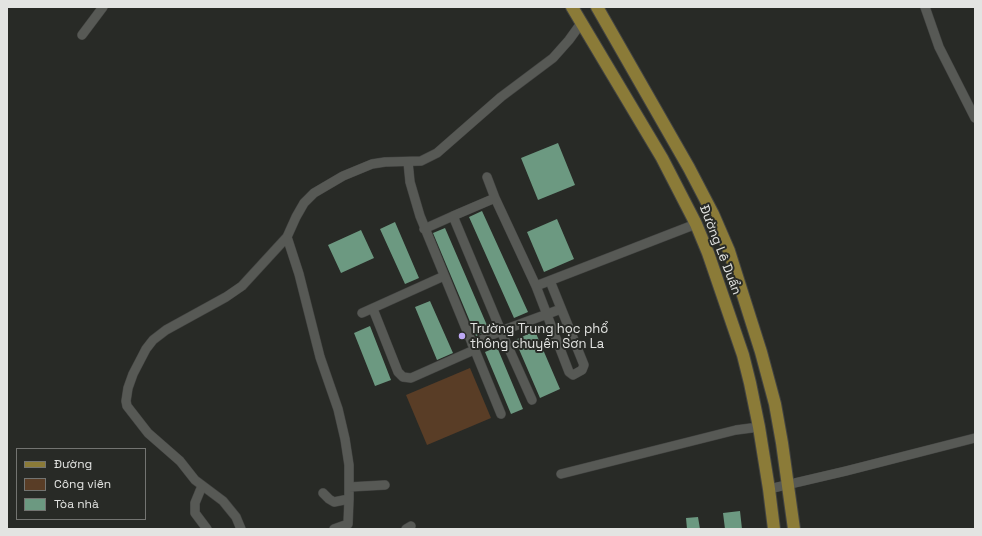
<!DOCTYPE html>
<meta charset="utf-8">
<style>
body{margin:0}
#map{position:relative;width:982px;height:536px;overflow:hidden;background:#282a26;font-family:"Space Grotesk",sans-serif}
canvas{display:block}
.frame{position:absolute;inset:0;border:8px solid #e3e4e2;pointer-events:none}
.legend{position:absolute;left:16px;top:448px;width:130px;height:72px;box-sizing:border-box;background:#282a26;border:1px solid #737471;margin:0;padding:5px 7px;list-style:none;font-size:12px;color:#e3e4e2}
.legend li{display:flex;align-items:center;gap:8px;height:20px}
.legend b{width:20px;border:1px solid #737471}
</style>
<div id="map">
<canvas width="982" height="536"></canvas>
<div class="frame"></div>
<ul class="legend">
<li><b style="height:5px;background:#8b7b38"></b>Đường</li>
<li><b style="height:11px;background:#593d26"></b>Công viên</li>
<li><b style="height:11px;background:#6c9981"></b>Tòa nhà</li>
</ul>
</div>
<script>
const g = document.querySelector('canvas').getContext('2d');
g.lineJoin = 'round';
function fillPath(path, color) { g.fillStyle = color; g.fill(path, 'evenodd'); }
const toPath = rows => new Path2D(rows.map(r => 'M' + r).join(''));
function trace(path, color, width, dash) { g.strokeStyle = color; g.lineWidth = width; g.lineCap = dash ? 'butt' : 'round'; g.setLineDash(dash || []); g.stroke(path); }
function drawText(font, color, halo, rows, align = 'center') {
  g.font = font + ' "Space Grotesk",sans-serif'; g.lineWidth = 4; g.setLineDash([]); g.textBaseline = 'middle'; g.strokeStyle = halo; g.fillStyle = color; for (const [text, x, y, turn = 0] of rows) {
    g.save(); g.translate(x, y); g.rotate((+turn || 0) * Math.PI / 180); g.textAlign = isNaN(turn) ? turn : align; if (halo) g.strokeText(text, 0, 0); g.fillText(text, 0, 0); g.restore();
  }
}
fillPath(toPath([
 [470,368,491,418,427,445,406,395]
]), '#593d26');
fillPath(toPath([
 [558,143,575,185,538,200,521,158],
 [482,211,528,312,514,318,469,217],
 [557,219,574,259,544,272,527,232],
 [395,222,419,278,405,284,380,229],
 [445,228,489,330,476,336,433,233],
 [361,230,374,258,341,273,328,245],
 [430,301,453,353,437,360,415,307],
 [370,326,391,380,375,386,354,333],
 [535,331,560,389,540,398,515,340],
 [497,347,523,409,511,414,485,352],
 [740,511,742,529,725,529,723,513],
 [698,517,700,529,687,529,686,518]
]), '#6c9981');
const minor = toPath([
 [925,7,939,47,975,118],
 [82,35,103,7],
 [408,162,410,182,420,216,501,414],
 [487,177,495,198,536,286,569,372,573,375,582,370,584,365,550,281],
 [495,198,453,216,501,331,532,400],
 [424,229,453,216],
 [287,237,299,274,320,357,338,409,345,439,349,465,349,499,348,524],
 [536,286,696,224],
 [373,309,398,372,403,377,411,378,474,350],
 [362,313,444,276],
 [472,344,501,331,561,309],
 [561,474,736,430,759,427],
 [202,486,195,503,195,513,207,529],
 [349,487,385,485],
 [769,489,846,471,975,438],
 [323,493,329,499,334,502,349,499],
 [241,529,236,517,223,501,195,480,180,461,148,433,127,406,126,401,128,388,133,374,146,349,153,340,166,330,226,297,242,286,287,237,296,217,304,203,314,193,343,176,372,164,385,162,421,161,437,153,501,97,553,58,569,40,582,22],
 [334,529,348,524],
 [406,529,411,526]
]);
const major = toPath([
 [572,7,662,158,696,224,708,253,743,355,750,383,759,427,769,489,774,529],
 [597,7,689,168,713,214,729,251,761,352,775,404,782,443,794,529]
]);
trace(minor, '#434442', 10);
trace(major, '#434442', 14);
trace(minor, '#575955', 9);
trace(major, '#8b7b38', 12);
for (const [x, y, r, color] of [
 [462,336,4,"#bea9f5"]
]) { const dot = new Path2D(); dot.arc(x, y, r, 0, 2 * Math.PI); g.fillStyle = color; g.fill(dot); trace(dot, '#282a26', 1.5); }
drawText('13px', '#e3e4e2', '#282a26', [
 ["Đường Lê Duẩn",720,250,69]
]);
drawText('13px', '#e3e4e2', '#282a26', [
 ["Trường Trung học phổ",470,329],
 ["thông chuyên Sơn La",470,344]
], 'left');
</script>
